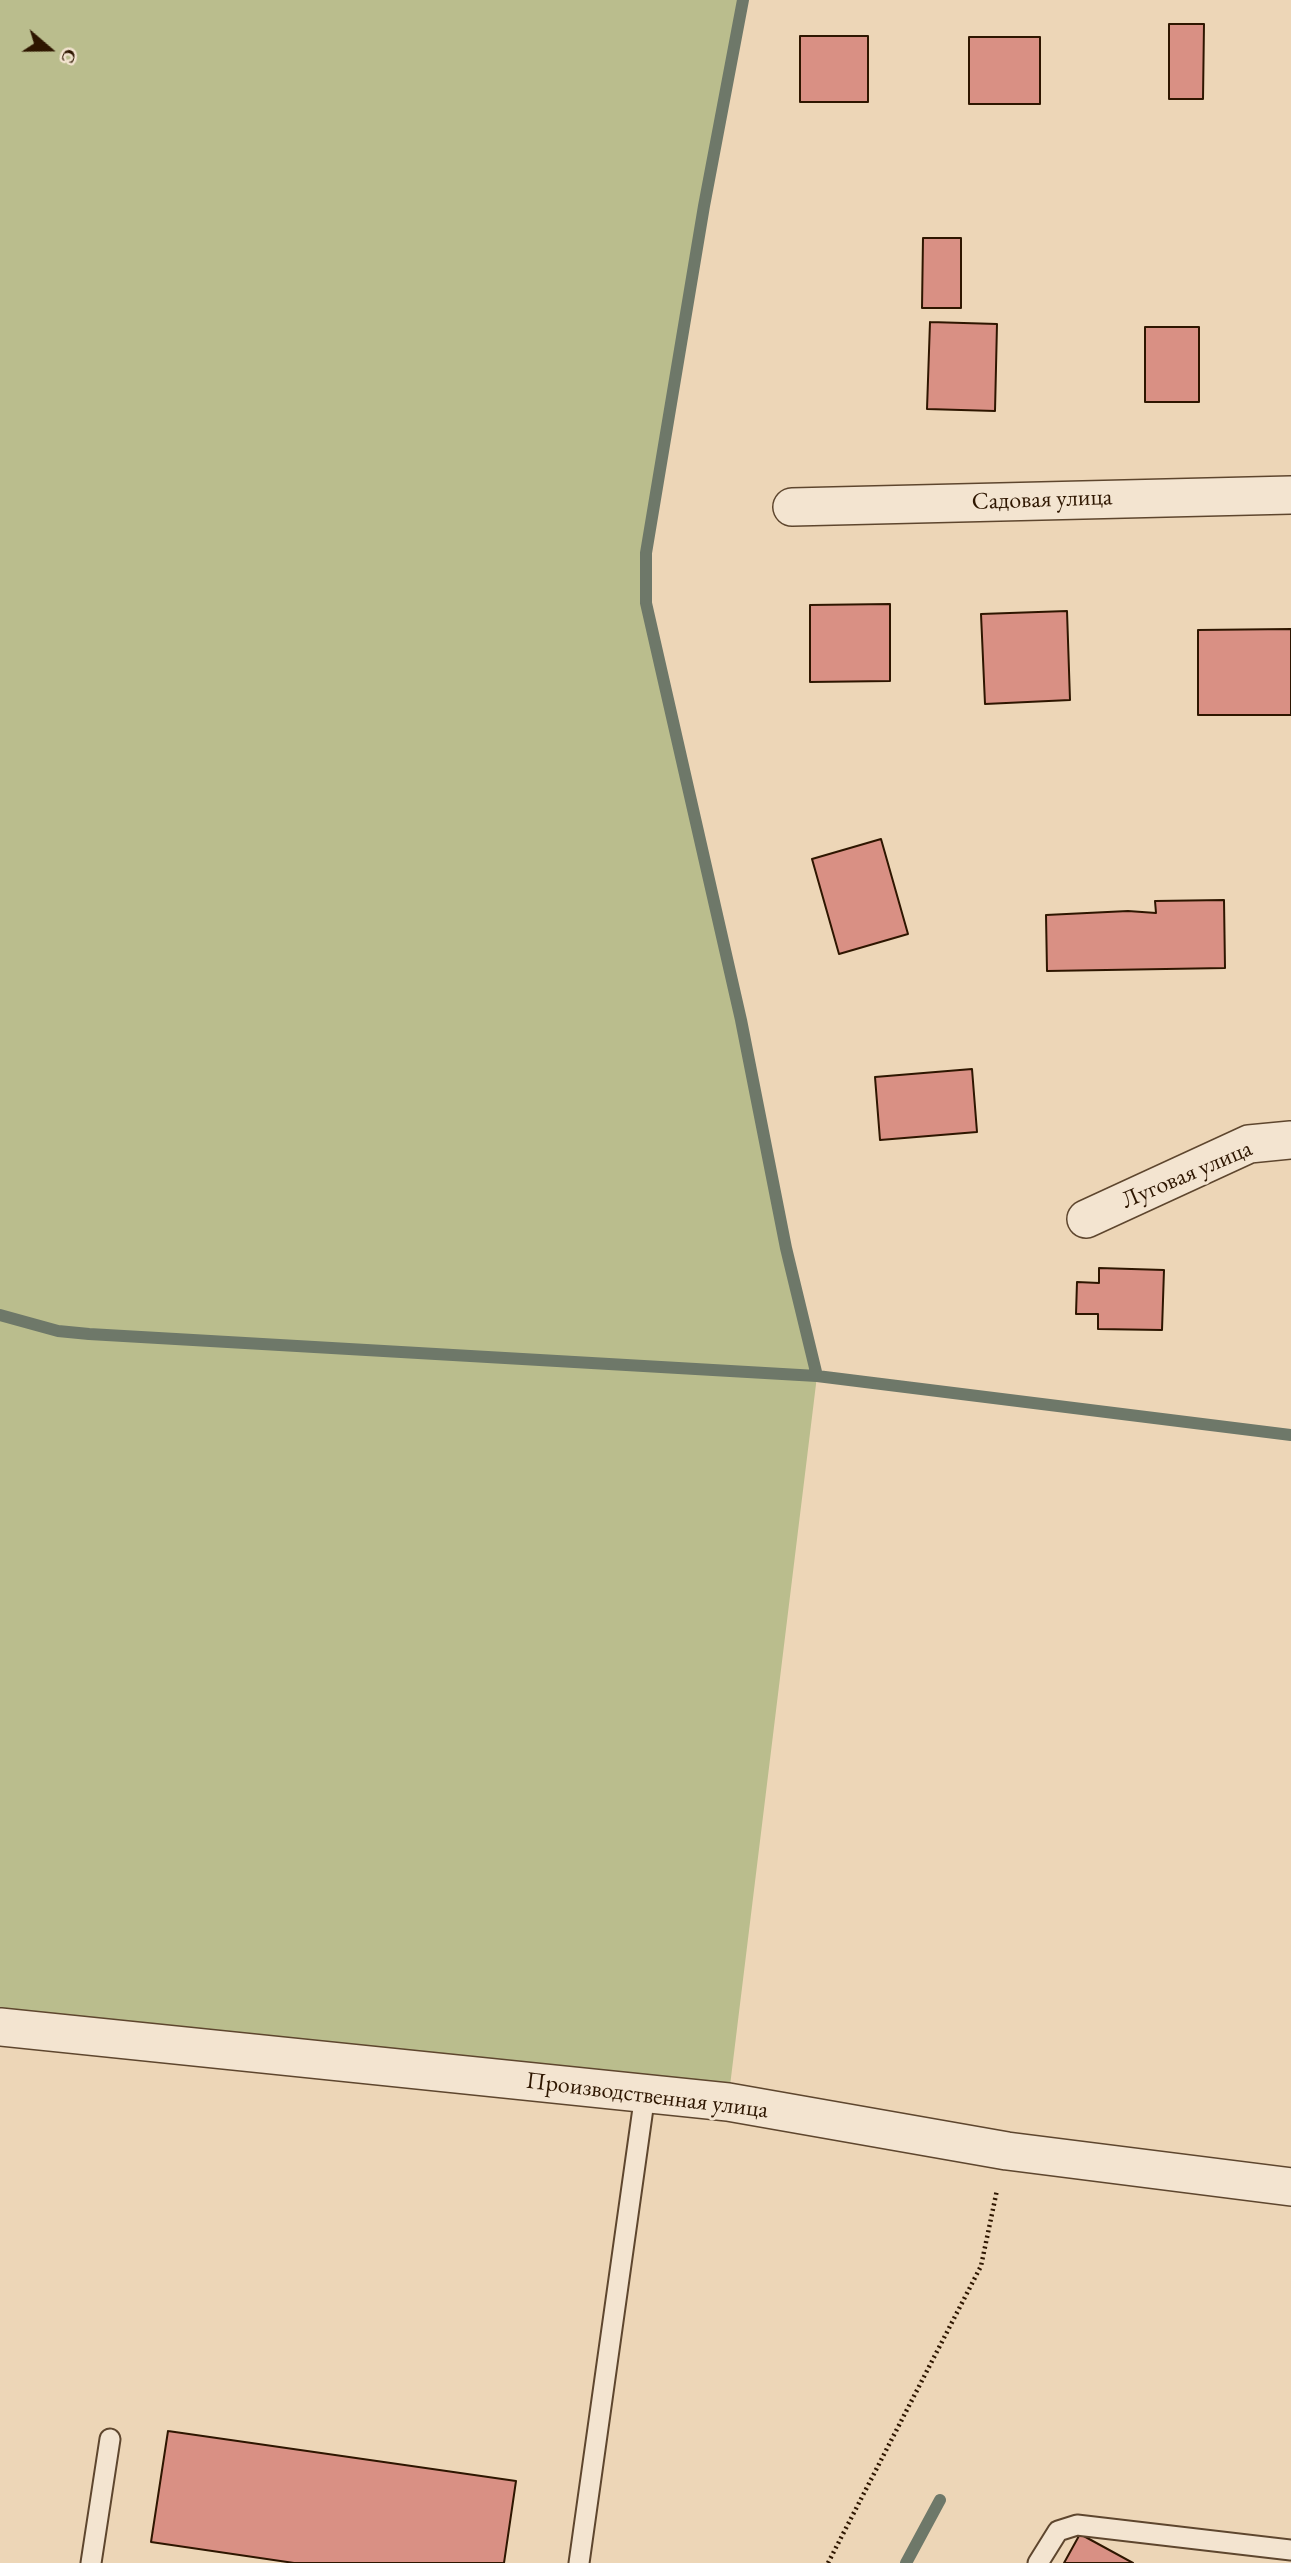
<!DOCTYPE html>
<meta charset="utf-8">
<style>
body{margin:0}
#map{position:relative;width:1291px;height:2563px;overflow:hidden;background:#edd6b7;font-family:"EB Garamond",serif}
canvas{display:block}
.north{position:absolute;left:14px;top:14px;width:70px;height:70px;-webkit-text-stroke:5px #f3e4d0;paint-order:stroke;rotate:110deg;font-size:19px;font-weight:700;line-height:28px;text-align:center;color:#2e1600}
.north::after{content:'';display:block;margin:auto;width:24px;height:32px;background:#2e1600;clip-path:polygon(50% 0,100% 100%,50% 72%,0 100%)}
</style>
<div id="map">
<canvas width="1291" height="2563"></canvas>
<div class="north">С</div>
</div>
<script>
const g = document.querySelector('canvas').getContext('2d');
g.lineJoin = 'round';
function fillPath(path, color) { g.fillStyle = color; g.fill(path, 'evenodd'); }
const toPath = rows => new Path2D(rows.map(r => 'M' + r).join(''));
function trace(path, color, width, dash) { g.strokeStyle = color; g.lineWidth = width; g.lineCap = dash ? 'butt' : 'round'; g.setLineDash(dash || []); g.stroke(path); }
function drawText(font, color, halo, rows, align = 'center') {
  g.font = font + ' "EB Garamond",serif'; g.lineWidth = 6; g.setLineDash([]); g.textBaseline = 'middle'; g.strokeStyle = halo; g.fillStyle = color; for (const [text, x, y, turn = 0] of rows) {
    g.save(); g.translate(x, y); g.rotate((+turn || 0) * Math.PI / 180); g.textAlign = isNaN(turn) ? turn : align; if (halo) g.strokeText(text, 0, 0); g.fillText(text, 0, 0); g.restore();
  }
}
fillPath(toPath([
 [0,0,743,0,704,206,646,553,645,578,646,603,741,1020,786,1248,817,1376,728,2102,0,2027]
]), '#babd8d');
trace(toPath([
 [0,1315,58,1331,89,1334,817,1376,786,1248,741,1020,646,603,646,553,704,206,743,0],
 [817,1376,1291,1435],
 [906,2563,940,2500]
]), '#6e7869', 12);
const building = toPath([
 [1169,24,1204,24,1203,99,1169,99,1169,24],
 [800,36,868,36,868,102,800,102,800,36],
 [969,37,1040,37,1040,104,969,104,969,37],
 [923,238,961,238,961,308,922,308,923,238],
 [930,322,997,324,995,411,927,409,930,322],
 [1145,327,1199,327,1199,402,1145,402,1145,327],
 [890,604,890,681,810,682,810,605,890,604],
 [1067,611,1070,700,985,704,981,614,1067,611],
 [1291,629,1291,715,1198,715,1198,630,1291,629],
 [881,839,908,934,839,954,812,859,881,839],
 [1224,900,1225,968,1047,971,1046,915,1128,911,1156,913,1155,901,1224,900],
 [972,1069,977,1132,880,1140,875,1077,972,1069],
 [1099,1268,1164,1270,1162,1330,1098,1329,1098,1314,1076,1314,1077,1282,1099,1283,1099,1268],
 [168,2431,516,2481,504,2563,294,2563,151,2542,168,2431],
 [1080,2534,1133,2563,1064,2563,1080,2534]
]);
fillPath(building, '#d99084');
trace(building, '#2e1600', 2);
const service = toPath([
 [91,2563,110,2439],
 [579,2563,645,2094],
 [1038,2563,1058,2531,1077,2525,1291,2550]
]);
const minor = toPath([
 [792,507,1291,495],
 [1086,1219,1249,1144,1291,1140],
 [0,2027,728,2102,1007,2151,1291,2187]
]);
trace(service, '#5e462e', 23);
trace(minor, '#5e462e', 40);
trace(toPath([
 [828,2563,981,2266,997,2190]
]), '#2e1600', 4.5, [2, 3.5]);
trace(service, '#f3e4d0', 19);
trace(minor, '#f3e4d0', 37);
drawText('24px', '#2e1600', '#f3e4d0', [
 ["Садовая улица",1042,500,-2],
 ["Луговая улица",1187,1175,-23],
 ["Производственная улица",647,2096,7]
]);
</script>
